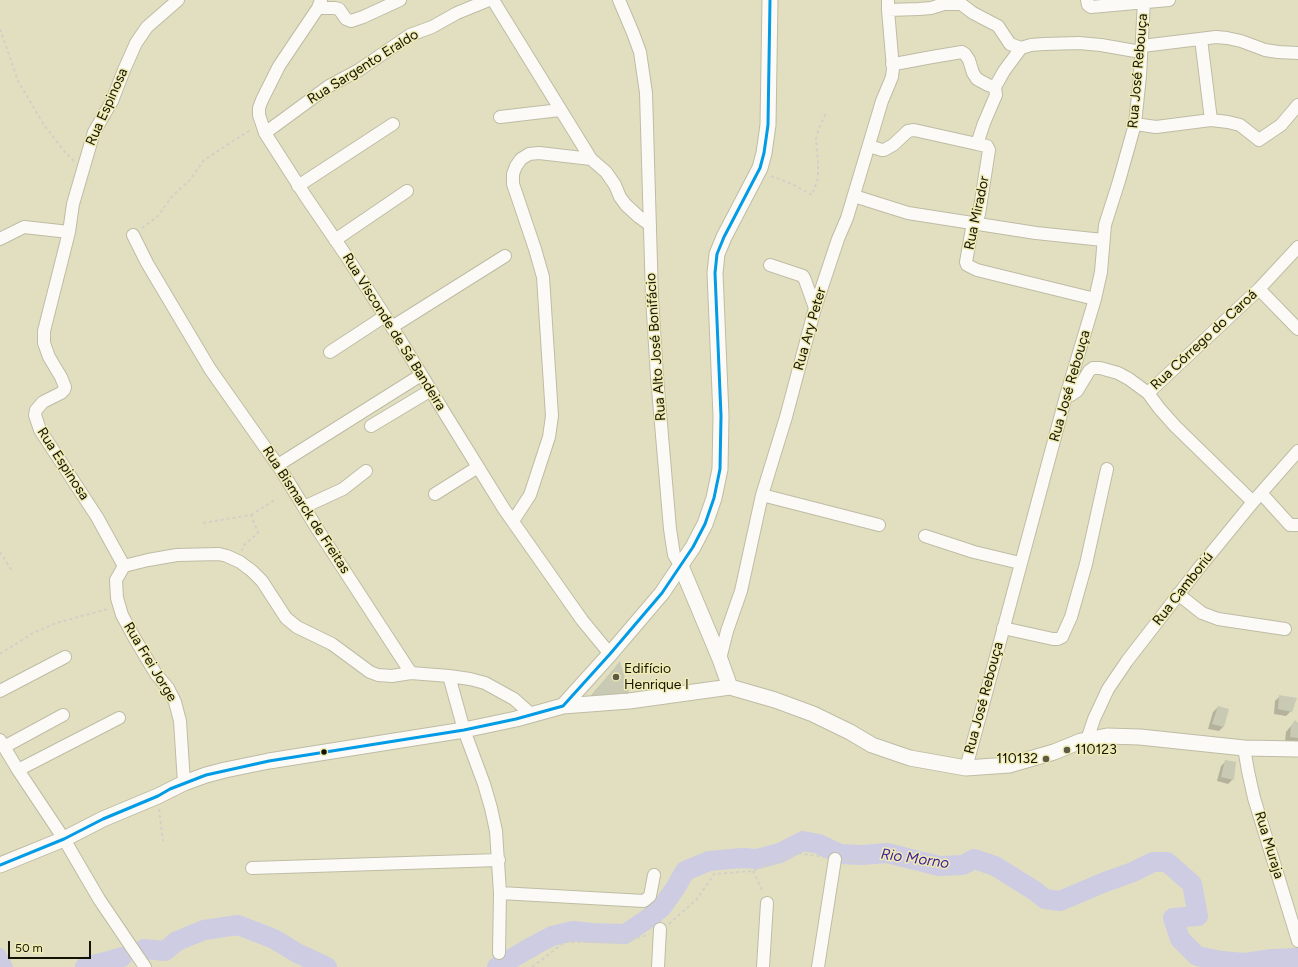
<!DOCTYPE html>
<meta charset="utf-8">
<style>
body{margin:0}
#map{position:relative;width:1298px;height:967px;overflow:hidden;background:#e2dfc1;font-family:Figtree,sans-serif}
canvas{display:block}
.scale{position:absolute;left:8px;top:941px;width:83px;height:18px;box-sizing:border-box;border:2px solid #141201;border-top:0;padding-left:5px;font-size:12px;line-height:14px;white-space:nowrap;color:#141201;-webkit-text-stroke:3px #efebb4;paint-order:stroke}
</style>
<div id="map">
<canvas width="1298" height="967"></canvas>
<div class="scale">50 m</div>
</div>
<script>
const g = document.querySelector('canvas').getContext('2d');
g.lineJoin = 'round';
function fillPath(path, color) { g.fillStyle = color; g.fill(path, 'evenodd'); }
const toPath = rows => new Path2D(rows.map(r => 'M' + r).join(''));
function trace(path, color, width, dash) { g.strokeStyle = color; g.lineWidth = width; g.lineCap = dash ? 'butt' : 'round'; g.setLineDash(dash || []); g.stroke(path); }
function drawText(font, color, halo, rows, align = 'center') {
  g.font = font + ' Figtree,sans-serif'; g.lineWidth = 3; g.setLineDash([]); g.textBaseline = 'middle'; g.strokeStyle = halo; g.fillStyle = color; for (const [text, x, y, turn = 0] of rows) {
    g.save(); g.translate(x, y); g.rotate((+turn || 0) * Math.PI / 180); g.textAlign = isNaN(turn) ? turn : align; if (halo) g.strokeText(text, 0, 0); g.fillText(text, 0, 0); g.restore();
  }
}
fillPath(toPath([
 [619,663,628,692,621,700,583,705],
 [1280,696,1291,711,1286,716,1274,714,1275,701],
 [1218,707,1224,726,1219,731,1208,729,1213,712],
 [1295,721,1298,724,1298,741,1296,744,1285,742,1286,732],
 [1226,761,1233,779,1228,784,1217,781,1221,766]
]), '#0003');
trace(toPath([
 [0,954,7,967]
]), '#cdcce3', 12);
trace(toPath([
 [144,949,165,951,177,941,204,930,238,925,274,939,297,953,327,967],
 [85,967,105,962,122,957],
 [497,967,535,945,552,936,573,931,592,933,625,934,649,918,662,907,676,887,685,871,709,861,742,858,757,859,780,853,803,841,819,844,840,854,862,855,887,853,939,866,963,865,974,859,995,866,1035,891,1045,899,1060,901,1105,882,1133,872,1153,862,1167,862,1192,884,1198,916,1173,918,1180,939,1197,956,1222,961,1245,963,1272,959,1298,958]
]), '#cdcce3', 20);
fillPath(toPath([
 [620,661,629,692,589,699],
 [1279,695,1297,698,1292,712,1278,709],
 [1218,706,1229,709,1224,727,1212,724],
 [1295,720,1298,723,1298,738,1290,737,1291,726],
 [1225,760,1236,762,1234,780,1221,777]
]), '#c8cab4');
const minor = toPath([
 [321,0,318,8,279,66,262,100,259,108,259,115,265,133,306,197,347,257,399,338,444,412,504,509,582,620,610,654],
 [493,0,591,159],
 [619,0,633,33,640,52,646,93,652,297,657,377,670,529,674,555,681,566],
 [1087,0,1088,5,1091,7,1169,0],
 [318,8,334,8,339,9,346,19,351,21,363,17,400,0],
 [888,10,919,9,931,8,944,4,961,4,973,13,998,26,1010,44,1021,48],
 [1201,39,1211,120],
 [1142,46,1216,37,1227,38,1241,41,1265,50,1278,52,1298,53],
 [892,64,900,63,932,57,962,52,965,54,969,60,973,73,977,79,988,85,995,87],
 [500,117,560,110],
 [1135,124,1156,127,1211,120,1228,122,1240,125,1259,140,1281,125,1298,105],
 [265,133,329,86,359,70,410,35,432,27,457,13,489,0],
 [869,146,882,150,884,150,893,145,908,131,914,130,977,144],
 [298,186,393,124],
 [854,196,908,213,1036,233,1103,240],
 [133,235,147,263,210,369,281,470,318,530,411,673],
 [0,239,24,227,69,232],
 [335,240,407,191],
 [770,265,803,276,805,280,815,308],
 [1259,289,1298,329],
 [1095,299,977,270,967,265,966,262,973,223,977,220,979,214,989,150,987,146,977,144,984,123,996,95,995,87,1004,71,1021,48,1031,45,1044,44,1079,43,1101,45,1141,52],
 [392,327,505,256],
 [330,352,385,316],
 [1148,393,1159,408,1175,426,1253,502],
 [1066,396,1071,395,1077,391,1089,371,1093,368,1100,368,1118,373,1129,379,1148,393,1259,289,1298,247],
 [371,426,431,390],
 [278,465,421,375],
 [1261,493,1290,525,1298,525],
 [435,494,478,467],
 [762,495,879,525],
 [304,507,343,489,366,471],
 [513,521,530,495,549,437,552,416,543,277,535,249,513,184,513,174,516,166,521,159,529,154,539,153,591,159,606,172,615,185,620,197,626,205,639,217,650,225],
 [925,536,974,552,1020,563],
 [124,566,97,517,40,430,35,415,36,410,43,402,61,393,64,390,65,387,61,377,49,357,44,343,44,331,69,232,73,204,94,132,112,101,124,70,136,43,147,27,178,0],
 [1178,594,1202,613,1218,619,1285,629],
 [1003,628,1053,639,1058,639,1062,637,1071,617,1086,564,1107,469],
 [720,659,727,631,741,591,762,495,786,417,815,308,838,239,847,218,882,101,892,77,893,68,888,10,888,0],
 [449,676,464,730,484,784,491,808,496,831,500,893,499,953],
 [0,691,65,657],
 [0,740,18,770,64,839,99,899,145,967],
 [1087,740,1094,719,1108,689,1127,661,1199,568,1253,502,1298,451],
 [4,747,63,715],
 [1244,748,1248,771,1254,798,1298,941],
 [966,768,1066,396,1095,299,1101,272,1105,225,1119,181,1135,124,1140,76,1144,0],
 [18,770,119,718],
 [184,783,180,721,175,702,168,688,156,674,135,639,122,615,117,598,116,580,124,566,148,560,177,555,219,554,227,556,240,562,252,571,262,581,286,618,297,627,332,644,370,672,378,675,392,676,411,673,449,676,470,679,485,683,514,699,532,715],
 [252,868,499,860],
 [500,893,644,901,650,896,654,875],
 [658,967,660,929],
 [763,967,767,903],
 [818,967,835,859]
]);
const major = toPath([
 [681,566,720,659,730,687],
 [563,706,610,654,662,593,693,547,705,524,714,498,720,469,721,416,715,273,717,254,724,237,760,168,764,153,768,125,770,0],
 [0,865,64,839,103,819,158,796,184,783,206,775,225,770,269,761,464,730,516,719,563,706,629,701,730,687,775,700,813,714,850,732,872,745,910,758,966,768,1009,765,1054,752,1081,741,1107,736,1140,737,1244,748,1298,749]
]);
trace(minor, '#bebca4', 14);
trace(major, '#bebca4', 17);
trace(toPath([
 [0,29,18,81,44,125,65,152,74,161],
 [771,176,792,184,812,195,818,178,818,162,816,139,818,131,826,113],
 [142,228,157,217,174,194,189,181,204,160,252,129],
 [251,515,275,500],
 [203,523,251,515,258,533,243,546,242,551],
 [0,552,12,571],
 [0,654,33,633,56,623,108,609],
 [159,809,163,841],
 [846,860,865,863],
 [753,871,763,892],
 [669,924,697,899,714,874,753,871,798,853,824,857],
 [532,967,565,942,618,942,649,935]
]), '#d1d0c7', 2, [3, 3]);
trace(minor, '#fbfaf6', 12);
trace(major, '#fbfaf6', 15);
trace(toPath([
 [0,865,64,839,103,819,158,796,170,789,206,775,269,761,464,730,516,719,563,706,610,654,662,593,693,547,705,524,714,498,720,469,721,416,715,273,717,254,724,237,760,168,764,153,768,125,770,0]
]), '#029be6', 3);
for (const [x, y, r, color] of [
 [616,677,4,"#5c5a44"],
 [1067,750,4,"#5c5a44"],
 [324,752,3.5,"#141201"],
 [1046,759,4,"#5c5a44"]
]) { const dot = new Path2D(); dot.arc(x, y, r, 0, 2 * Math.PI); g.fillStyle = color; g.fill(dot); trace(dot, '#efebb4', 1.5); }
drawText('14px', '#141201', '#efebb4', [
 ["Rua Sargento Eraldo",363,67,-32],
 ["Rua José Rebouça",1138,71,-85],
 ["Rua Espinosa",107,107,-66],
 ["Rua Mirador",977,213,-78],
 ["Rua Ary Peter",810,329,-74],
 ["Rua Visconde de Sá Bandeira",394,332,58],
 ["Rua Córrego do Caroá",1204,340,-43],
 ["Rua Alto José Bonifácio",656,347,-94],
 ["Rua José Rebouça",1070,386,-74],
 ["Rua Espinosa",63,464,57],
 ["Rua Bismarck de Freitas",306,510,57],
 ["Rua Camboriú",1183,589,-52],
 ["Rua Frei Jorge",150,662,59],
 ["Rua José Rebouça",984,698,-75],
 ["Rua Muraja",1269,845,73]
]);
drawText('14px', '#141201', '#efebb4', [
 ["Edifício",624,669],
 ["Henrique I",624,685],
 ["110123",1075,750],
 ["110132",1038,759,"right"]
], 'left');
drawText('italic 15px', '#3e1d9c', '#efebb4', [
 ["Rio Morno",915,859,8]
]);
</script>
